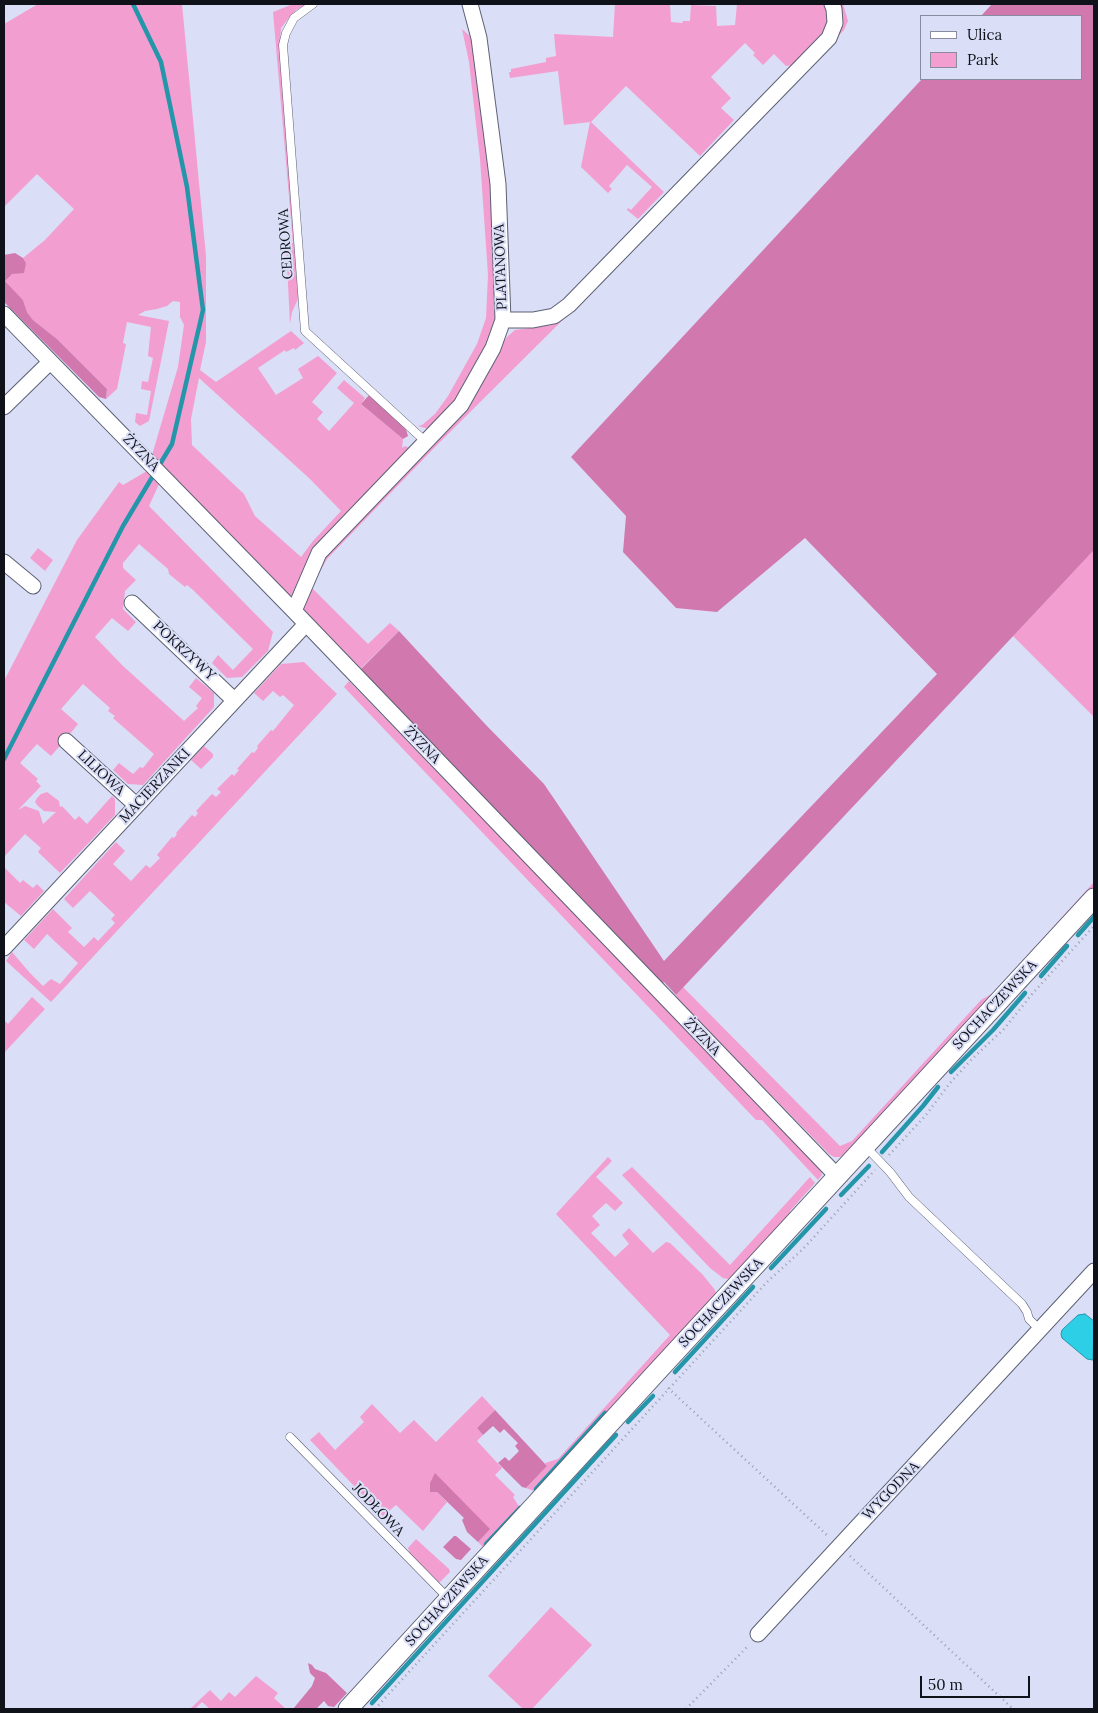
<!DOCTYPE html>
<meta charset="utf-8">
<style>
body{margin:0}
#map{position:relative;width:1098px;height:1713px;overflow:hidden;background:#dadef6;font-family:Lora,serif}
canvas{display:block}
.frame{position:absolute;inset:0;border:5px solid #101219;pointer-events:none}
.legend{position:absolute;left:920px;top:15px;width:162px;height:65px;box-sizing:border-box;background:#dadef6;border:1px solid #898c9e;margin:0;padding:6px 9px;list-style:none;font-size:15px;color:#101219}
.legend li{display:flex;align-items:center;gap:10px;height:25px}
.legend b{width:25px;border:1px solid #898c9e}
.scale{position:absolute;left:920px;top:1676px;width:110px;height:22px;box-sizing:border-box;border:2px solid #101219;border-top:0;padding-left:6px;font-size:15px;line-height:18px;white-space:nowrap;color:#101219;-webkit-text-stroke:4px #dadef6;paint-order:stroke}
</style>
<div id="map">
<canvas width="1098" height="1713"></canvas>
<div class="frame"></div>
<ul class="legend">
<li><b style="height:6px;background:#fff"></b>Ulica</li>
<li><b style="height:14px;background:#f39ed1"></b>Park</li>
</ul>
<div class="scale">50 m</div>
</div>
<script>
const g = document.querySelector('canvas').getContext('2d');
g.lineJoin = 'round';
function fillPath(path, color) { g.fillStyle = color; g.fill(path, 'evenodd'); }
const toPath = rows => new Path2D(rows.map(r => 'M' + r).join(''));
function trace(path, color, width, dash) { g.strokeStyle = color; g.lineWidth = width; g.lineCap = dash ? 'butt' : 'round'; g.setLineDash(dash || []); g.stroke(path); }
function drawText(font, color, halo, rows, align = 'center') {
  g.font = font + ' Lora,serif'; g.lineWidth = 4; g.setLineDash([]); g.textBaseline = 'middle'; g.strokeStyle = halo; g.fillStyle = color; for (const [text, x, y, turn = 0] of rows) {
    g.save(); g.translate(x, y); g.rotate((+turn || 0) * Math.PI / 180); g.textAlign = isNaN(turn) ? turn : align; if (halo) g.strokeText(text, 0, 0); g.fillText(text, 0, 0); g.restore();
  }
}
fillPath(toPath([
 [38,4,182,4,206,256,206,342,200,370,216,382,291,331,304,343,295,350,294,348,286,352,285,350,258,368,276,395,303,378,298,369,318,356,337,373,312,402,323,412,317,419,329,431,354,403,337,388,344,380,365,398,361,404,403,439,402,448,405,446,409,448,409,450,306,565,291,597,152,455,178,367,184,325,180,317,180,302,173,301,167,306,157,309,145,311,138,315,169,321,149,421,140,426,135,422,136,413,147,415,151,391,141,389,142,381,148,382,153,358,148,356,151,327,127,322,123,343,126,344,117,389,106,399,107,389,57,339,33,320,27,312,23,300,4,280,26,263,23,258,45,240,74,209,37,174,4,207,4,223,4,24],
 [199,378,310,479,341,511,313,541,301,557,255,516,244,494,192,445,191,419],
 [293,4,308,4,296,10,288,19,281,28,280,42,299,286,298,299,292,312,290,324,286,244,293,243,273,12],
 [615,4,670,4,671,22,682,23,683,21,690,21,691,5,716,6,717,26,735,25,737,4,825,4,828,7,828,28,793,65,786,66,774,54,763,65,753,55,755,53,745,43,711,77,731,98,721,108,734,120,700,156,626,86,591,122,664,192,638,219,627,210,628,208,631,210,652,187,627,165,609,186,612,189,608,193,581,167,590,122,564,125,558,71,510,78,509,72,511,72,511,69,546,62,546,58,556,56,554,34,613,37],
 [838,4,843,4,848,21,844,30,643,240,436,446,327,559,311,587,368,644,390,623,399,631,357,672,303,611,301,604,307,585,325,557,439,437,495,350,508,336,515,330,553,325,562,318,841,27,843,22],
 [462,29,472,38,495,218,496,319,487,349,458,402,428,429,418,426,422,425,435,414,448,396,477,344,486,318,488,275,480,159,469,62],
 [147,471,159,484,149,506,273,632,268,651,242,677,227,678,212,663,218,655,233,670,253,649,193,590,187,585,185,587,169,574,168,569,139,544,123,563,123,568,136,580,125,591,123,609,136,622,128,631,112,618,95,637,123,666,184,721,198,708,196,706,202,698,189,687,196,678,214,693,214,707,143,785,128,784,113,770,119,763,133,774,140,767,143,768,154,754,113,718,115,716,108,711,110,708,83,684,61,709,78,724,65,740,66,741,58,748,51,756,37,744,20,763,38,779,36,781,41,786,18,810,25,806,39,811,43,824,56,812,44,811,38,806,35,802,37,798,41,794,47,792,59,801,60,807,62,806,75,820,79,816,87,824,112,796,115,799,115,815,60,873,38,852,41,848,25,834,4,857,4,681,77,540,119,482,123,485],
 [38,548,53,560,45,571,30,558],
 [1094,550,1094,717,1013,636],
 [304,662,337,694,51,1002,6,961,12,952,30,973,43,986,51,979,60,984,78,963,47,934,34,949,24,940,53,909,72,928,68,932,84,947,94,937,98,941,115,923,111,919,115,915,90,891,73,908,64,899,116,842,125,851,113,864,131,881,146,865,150,868,160,858,157,855,172,837,174,838,177,834,176,833,192,815,195,817,198,813,196,811,212,794,216,797,221,792,217,789,232,774,234,776,239,770,237,769,252,752,254,753,258,748,257,746,271,730,273,731,294,705,283,695,280,697,273,691,263,701,254,693,281,664],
 [349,681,820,1167,822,1175,818,1180,762,1120,756,1120,344,687],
 [204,746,213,754,213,757,201,769,191,760],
 [5,868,20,883,23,880,33,888,37,884,44,891,21,916,4,902],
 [1094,882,1094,888,913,1085,845,1155,840,1157,834,1157,829,1154,678,1000,676,995,683,987,840,1146,852,1141,981,1000,993,993],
 [32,997,45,1009,4,1053,4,1020,8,1024],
 [608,1157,612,1161,596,1177,623,1203,615,1211,606,1203,592,1216,600,1225,591,1233,615,1257,629,1244,622,1235,629,1228,653,1253,666,1242,670,1243,703,1275,715,1290,716,1294,714,1300,539,1490,534,1491,526,1488,547,1466,545,1463,558,1459,670,1335,556,1214],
 [632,1167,730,1265,810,1177,815,1183,790,1211,791,1215,733,1278,728,1279,723,1278,710,1268,622,1175],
 [482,1396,495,1410,477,1428,483,1435,477,1441,502,1468,495,1475,515,1495,513,1497,520,1508,483,1547,478,1542,489,1529,437,1492,447,1502,423,1531,396,1505,383,1516,310,1440,319,1432,335,1450,364,1422,360,1417,372,1404,400,1433,414,1420,436,1442],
 [416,1539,449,1569,450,1572,439,1583,411,1556,408,1548],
 [551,1607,592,1645,532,1709,523,1709,488,1676],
 [256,1676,278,1693,274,1698,286,1709,210,1709,202,1702,195,1709,190,1709,210,1690,221,1701,229,1692,235,1697]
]), '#f39ed1');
fillPath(toPath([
 [992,4,1094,4,1094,550,676,995,664,982,659,986,357,673,399,631,486,725,544,784,664,961,937,674,805,538,717,612,676,608,623,552,626,516,571,457,922,79,1082,79,1082,16,981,16],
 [15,253,23,258,26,263,24,273,12,274,5,281,23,300,27,312,33,320,57,339,107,389,106,399,99,397,4,302,4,255],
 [370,394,405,426,408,436,403,439,361,404],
 [495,1410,547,1466,526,1488,522,1487,498,1463,505,1457,509,1461,519,1451,515,1446,518,1443,504,1429,500,1433,493,1426,483,1435,477,1428],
 [435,1473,490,1529,478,1542,467,1532,462,1520,464,1518,437,1492,430,1492,430,1483],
 [454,1536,456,1536,471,1549,461,1560,456,1559,443,1547],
 [308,1663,312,1665,315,1669,326,1673,347,1693,334,1707,328,1706,324,1701,316,1709,293,1709,312,1686,315,1678,310,1673]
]), '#d178af');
const water = toPath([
 [1085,1314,1094,1321,1093,1360,1087,1359,1062,1338,1061,1334,1062,1330,1078,1315,1085,1314]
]);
fillPath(water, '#2dcfe7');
trace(water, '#2496a9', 1);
trace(toPath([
 [4,759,123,526,172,444,203,310,187,187,161,62,133,4],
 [1078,935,1094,917],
 [1041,976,1067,946],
 [951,1072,993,1030,1025,993],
 [882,1152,923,1106,938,1087],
 [841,1195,869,1166],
 [771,1268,826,1209],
 [675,1372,753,1287],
 [628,1422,653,1396],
 [536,1489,605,1413],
 [486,1544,520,1508],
 [372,1703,616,1435]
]), '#2496a9', 4.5);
const service = toPath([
 [313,4,294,18,286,33,283,45,305,331,426,442],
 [865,1146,890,1172,909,1197,1022,1304,1027,1312,1029,1319,1040,1330],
 [290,1437,449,1599]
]);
const minor = toPath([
 [4,314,294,611,838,1177],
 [503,320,533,320,554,316,569,305,829,38,835,23,834,9,832,4],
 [4,407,50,362],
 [4,562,33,586],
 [132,603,234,700],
 [294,611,319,553,461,405,493,348,503,320,498,184,479,38,470,4],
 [66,741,136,805],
 [4,948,306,624],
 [758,1634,1094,1271]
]);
const tertiary = toPath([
 [348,1709,654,1375,1094,898]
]);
trace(service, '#5c6074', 9);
trace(minor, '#5c6074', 17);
trace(tertiary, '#5c6074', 21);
trace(toPath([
 [889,1155,926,1115,950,1083,972,1059,1004,1029,1033,993,1094,926],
 [668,1388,829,1537],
 [850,1556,1013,1709],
 [375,1709,766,1283,803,1249,875,1170],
 [686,1709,749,1645]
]), '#9b9eb1', 2.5, [1, 4]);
trace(service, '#fff', 8);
trace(minor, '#fff', 15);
trace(tertiary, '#fff', 19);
drawText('14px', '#101219', '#dadef6', [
 ["CEDROWA",286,244,-94],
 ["PLATANOWA",501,267,-92],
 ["ŻYZNA",141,453,46],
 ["POKRZYWY",184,651,43],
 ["ŻYZNA",422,745,46],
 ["LILIOWA",101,773,43],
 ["MACIERZANKI",155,786,-47],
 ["SOCHACZEWSKA",995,1005,-47],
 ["ŻYZNA",702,1037,46],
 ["SOCHACZEWSKA",721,1303,-47],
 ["WYGODNA",891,1491,-46],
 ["JODŁOWA",378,1510,46],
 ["SOCHACZEWSKA",447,1601,-48]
]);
</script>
